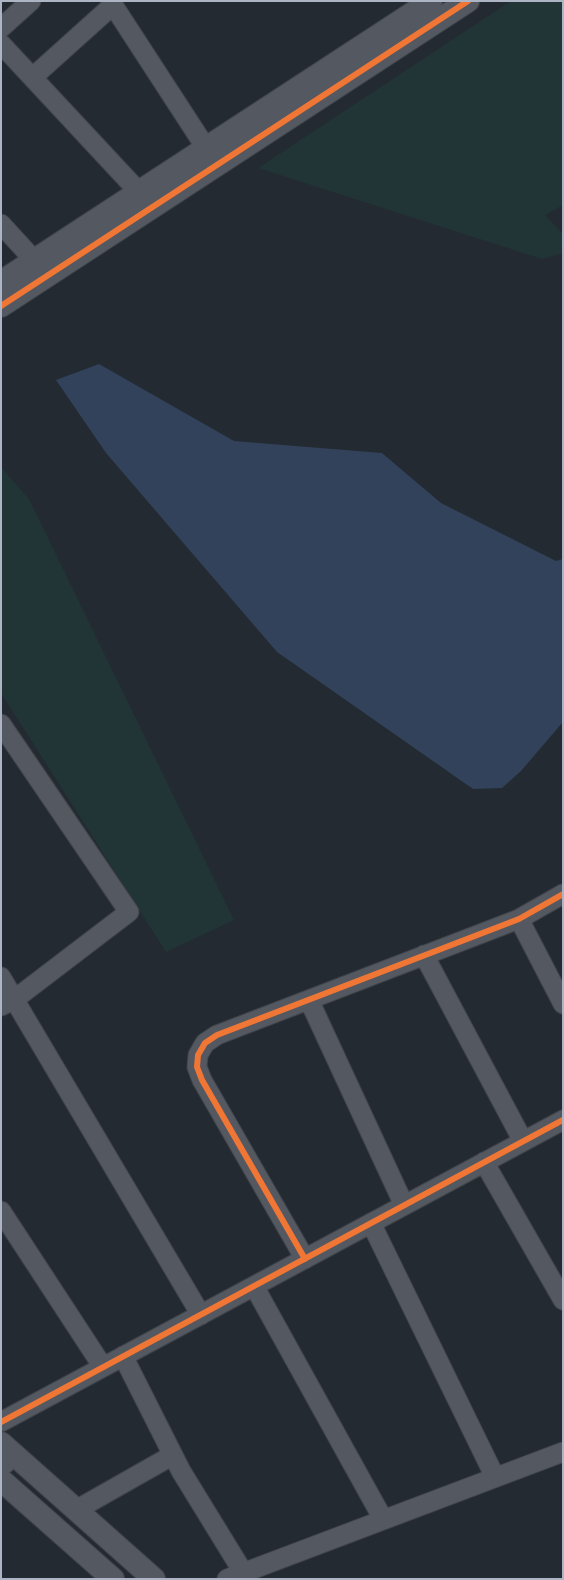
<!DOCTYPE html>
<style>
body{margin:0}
#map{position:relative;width:564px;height:1580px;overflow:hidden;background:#242a31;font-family:Raleway,sans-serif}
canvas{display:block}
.frame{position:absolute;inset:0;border:2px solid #adb5c4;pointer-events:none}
</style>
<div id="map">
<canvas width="564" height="1580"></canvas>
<div class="frame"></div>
</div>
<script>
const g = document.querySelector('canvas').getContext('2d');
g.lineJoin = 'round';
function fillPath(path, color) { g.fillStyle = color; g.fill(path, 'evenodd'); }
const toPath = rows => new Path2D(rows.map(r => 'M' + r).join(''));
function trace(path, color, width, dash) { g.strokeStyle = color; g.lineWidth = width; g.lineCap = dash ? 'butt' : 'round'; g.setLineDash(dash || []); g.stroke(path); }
fillPath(toPath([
 [511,1,563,1,563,205,545,215,563,234,563,253,542,259,258,168],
 [1,467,29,499,234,920,166,952,1,693]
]), '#213436');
fillPath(toPath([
 [99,364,234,441,382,453,441,503,556,561,563,559,563,722,521,771,502,788,473,789,277,652,106,453,56,380]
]), '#31425a');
const minor = toPath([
 [1,28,31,1],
 [1,44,139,192],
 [33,77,113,5,206,148],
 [1,224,34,260],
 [1,724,129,912,15,999,1,1006],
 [519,919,563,1004],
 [424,955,523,1141],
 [1,977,201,1315],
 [309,1000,404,1205],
 [484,1162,563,1300],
 [1,1211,103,1367],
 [371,1223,495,1477],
 [305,1259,202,1080,197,1067,198,1055,205,1043,217,1035,519,919,563,894],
 [254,1286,383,1519],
 [123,1356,181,1471,243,1572],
 [1,1422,563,1120],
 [1,1467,15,1455],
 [76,1510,173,1455],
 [227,1579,563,1452]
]);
const tertiary = toPath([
 [1,282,431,1],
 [1,306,468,1],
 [1,1443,154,1579],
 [1,1480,113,1579]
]);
trace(minor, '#40444a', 21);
trace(tertiary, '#40444a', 24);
trace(minor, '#545860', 19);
trace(tertiary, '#545860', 22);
trace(toPath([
 [1,306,468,1],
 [305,1259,202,1080,197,1067,198,1055,205,1043,217,1035,519,919,563,894],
 [1,1422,563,1120]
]), '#f07635', 6);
</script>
